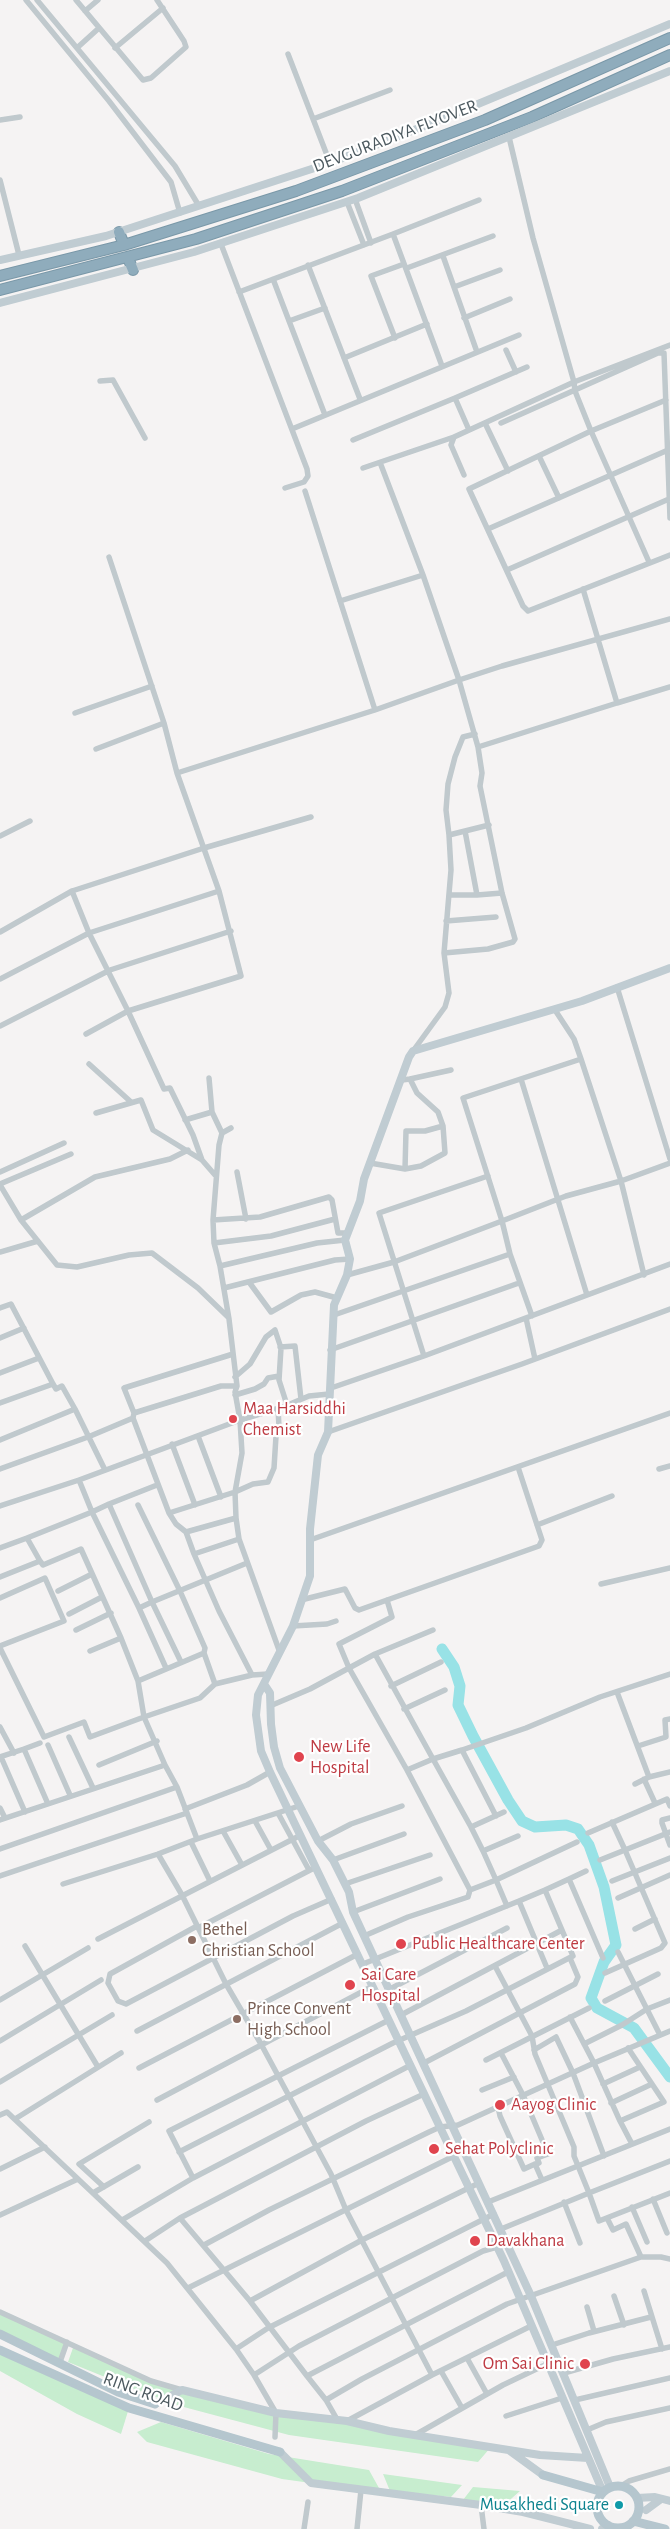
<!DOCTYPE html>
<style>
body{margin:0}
canvas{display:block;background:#f5f3f3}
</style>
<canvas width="670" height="2529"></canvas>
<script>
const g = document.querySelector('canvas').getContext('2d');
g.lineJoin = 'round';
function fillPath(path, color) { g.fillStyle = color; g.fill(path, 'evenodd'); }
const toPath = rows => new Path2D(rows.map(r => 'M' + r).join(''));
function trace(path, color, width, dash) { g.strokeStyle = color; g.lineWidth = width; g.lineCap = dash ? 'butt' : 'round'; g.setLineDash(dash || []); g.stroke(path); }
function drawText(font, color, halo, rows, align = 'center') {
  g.font = font + ' "Alegreya Sans",sans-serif'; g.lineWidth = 4.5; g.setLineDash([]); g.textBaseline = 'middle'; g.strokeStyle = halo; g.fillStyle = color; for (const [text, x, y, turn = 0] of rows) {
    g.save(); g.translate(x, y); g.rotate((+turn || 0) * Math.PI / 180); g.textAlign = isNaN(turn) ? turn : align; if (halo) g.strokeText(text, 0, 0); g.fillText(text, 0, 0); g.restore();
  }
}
fillPath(toPath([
 [0,2312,67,2342,60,2362,0,2334],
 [74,2345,151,2381,276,2413,491,2447,478,2462,289,2435,180,2406,132,2388,68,2362],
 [0,2350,129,2408,121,2434,77,2414,0,2371],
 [161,2422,269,2454,369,2470,379,2488,361,2490,282,2479,147,2442,137,2432],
 [383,2474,462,2485,451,2497,390,2491],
 [473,2487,520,2491,504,2505,463,2500]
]), '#c7edcf');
trace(toPath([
 [442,1649,454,1667,460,1686,458,1705,473,1736,508,1800,522,1821,535,1827,566,1825,578,1829,589,1845,604,1887,616,1945,604,1962,591,1998,597,2008,634,2028,670,2077]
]), '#98e2e6', 11);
const highway = toPath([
 [119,232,124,245],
 [128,258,133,270],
 [0,276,124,245,296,191,485,120,670,38],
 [0,290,196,239,342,191,532,117,670,55]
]);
trace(highway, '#7a98a8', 12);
trace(toPath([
 [26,0,109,101,171,182,180,213],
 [37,0,175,166,199,206],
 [76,0,143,80,151,78,186,47,184,41,157,0],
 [85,11,98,0],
 [78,47,99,28],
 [115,48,163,8],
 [288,54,330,163],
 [313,119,390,90],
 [0,120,20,117],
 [509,137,533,238,574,382,670,345],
 [0,180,19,255],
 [355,199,371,243],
 [347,202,364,245],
 [393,234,479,200],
 [221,244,307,469,308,476,304,482,285,488],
 [443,256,477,352],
 [308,265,360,399],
 [407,268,493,236],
 [273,279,325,415],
 [454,287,500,270],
 [239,292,393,234,442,366],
 [464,318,510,299],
 [289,321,325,308],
 [395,338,371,276,404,264],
 [506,350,516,372],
 [344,358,427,324],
 [100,381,113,380,145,438],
 [455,398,527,367],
 [666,400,591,431,469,489,523,606,528,611,670,555],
 [485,423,508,471],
 [501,423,658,353,664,353,670,518],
 [292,429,519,335],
 [353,440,455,398,469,430],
 [539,456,559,498],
 [381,465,423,575,459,680,502,666,670,619],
 [363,468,454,437],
 [464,475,451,445,454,437,574,382,575,391,591,431,649,562],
 [488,529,668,450],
 [109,557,164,723,177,773],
 [507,570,669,499],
 [340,601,423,575],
 [617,703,670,687],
 [375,710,459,680,478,747,482,773,480,786,502,893,515,939,513,942,488,949,444,953],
 [75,713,152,686],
 [478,747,617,703,583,589],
 [96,749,164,723],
 [465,831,477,895,502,893],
 [449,835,446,810,448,784,455,757,463,737,475,734],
 [0,836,30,821],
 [72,891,204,848,311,817],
 [450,895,477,895],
 [446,921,496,917],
 [0,932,72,891,89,933,128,1011,86,1034],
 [0,979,89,933,219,891,177,773,375,710,305,491],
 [617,987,670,1159],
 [555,1010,574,1039,581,1059,621,1181,644,1275],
 [0,1026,110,970,231,931],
 [413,1051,445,1007,449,993,444,953,451,870,449,835,489,825],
 [581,1059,463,1098,502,1221,566,1196,621,1181,670,1163],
 [89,1064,131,1102],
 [209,1078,212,1112,222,1133],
 [410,1079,451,1070],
 [521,1079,587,1295],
 [96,1113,141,1100,153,1130,202,1160],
 [185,1120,212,1112],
 [231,1128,222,1133,219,1145,213,1220,214,1243,220,1266,229,1319,237,1386,235,1392,240,1420,242,1453,235,1492,236,1518,239,1539,279,1650],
 [370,1163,405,1169,421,1166,445,1153,443,1126,438,1112,417,1093,410,1079,402,1080],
 [405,1169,406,1131,425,1131,443,1126],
 [0,1172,64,1143],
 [237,1172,246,1219],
 [215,1175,202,1160,193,1135,170,1088,164,1089,128,1011,241,976,219,891],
 [0,1184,71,1154],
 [0,1185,21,1220,57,1265,77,1267,129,1255,152,1253,198,1288,228,1317],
 [21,1220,95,1177,170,1159,188,1150],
 [213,1220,260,1217,329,1197,332,1200,338,1233,347,1233],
 [214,1243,271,1236,335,1219],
 [0,1252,38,1241],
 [220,1266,317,1243,345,1240],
 [347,1275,394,1262,502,1221,510,1254,532,1316],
 [249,1282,271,1312,301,1295,315,1292,337,1298],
 [224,1288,335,1260,350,1259],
 [0,1308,11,1304,53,1384,56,1389,62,1386,75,1409,105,1470],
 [334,1315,510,1254],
 [526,1318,535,1359],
 [0,1338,24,1328],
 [280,1347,295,1346,301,1399],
 [330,1350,519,1283],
 [424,1356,379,1213,488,1176],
 [0,1373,39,1358],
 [235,1377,250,1364,266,1337,275,1330,281,1348,279,1380,287,1405],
 [331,1388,424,1356,670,1264],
 [235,1395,255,1389,264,1384,268,1378,279,1376],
 [0,1403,53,1384],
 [134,1413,124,1388,233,1354],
 [133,1418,169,1513,176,1524,186,1532],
 [328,1432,522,1364,670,1309],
 [198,1436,221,1497],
 [0,1440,75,1409],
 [172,1444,195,1505],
 [0,1469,88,1437,133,1418,134,1413,221,1386,237,1386],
 [659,1469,670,1466],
 [109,1504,157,1485],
 [0,1506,79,1480,240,1420,283,1407,309,1396,329,1394],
 [169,1513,235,1492,253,1484,268,1482,274,1468,276,1436,279,1427,278,1408],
 [236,1518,186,1532,194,1554,239,1539],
 [537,1525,612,1496],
 [27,1538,92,1512,109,1504,152,1602,139,1608,92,1512,79,1480],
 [310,1540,670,1413],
 [0,1548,27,1538,40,1561],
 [194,1554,219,1611,252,1675],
 [0,1577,40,1561,43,1565,81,1549,121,1638],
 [601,1584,670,1568],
 [58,1591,92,1574],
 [0,1598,45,1578,64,1621,0,1646],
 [301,1600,345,1589,355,1608,359,1610,539,1546,542,1540,518,1467],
 [139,1608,166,1668],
 [69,1614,102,1597],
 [293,1626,327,1624,336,1621],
 [76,1630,111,1613],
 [0,1648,44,1737,84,1722,90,1737,144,1717,165,1765],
 [90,1651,121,1638,138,1681,144,1717,200,1698,215,1684,252,1675,268,1674],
 [204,1653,215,1684],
 [375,1654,433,1630],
 [181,1662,152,1602,247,1563],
 [138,1681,204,1653,205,1648,180,1591,138,1505],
 [391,1686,441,1662],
 [617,1692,649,1777],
 [270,1706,310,1689,349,1668,339,1644,392,1617,387,1600],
 [404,1709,445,1690],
 [0,1727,14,1753],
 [69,1737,93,1788],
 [48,1745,70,1795],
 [638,1746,666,1737,665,1720,670,1719],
 [24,1749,40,1743],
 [462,1750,433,1759,471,1827],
 [0,1757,24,1749,48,1804,0,1820],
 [1,1757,25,1812],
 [99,1765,157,1741],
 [407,1770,349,1668,375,1654,433,1759,407,1770,470,1890],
 [644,1779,655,1803],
 [635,1784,649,1777,670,1772],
 [48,1804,165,1765,177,1787],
 [0,1808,5,1818],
 [185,1809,247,1785,270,1772],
 [278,1813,309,1870],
 [496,1816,462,1750,526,1728,600,1697,670,1674],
 [670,1818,662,1820,662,1823,670,1845],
 [255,1821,271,1850],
 [612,1822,625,1850,670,1832],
 [223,1831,242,1865],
 [588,1833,667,1799,670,1806],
 [518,1836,483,1851,496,1880,577,1842],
 [318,1841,351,1824,402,1806],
 [191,1842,210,1881],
 [0,1849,177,1787,197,1839,299,1806],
 [483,1851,471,1827,504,1812],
 [158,1854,182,1895,226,1984,261,2044,331,2174,346,2210,432,2375,347,2421],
 [333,1860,404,1834],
 [600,1860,625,1850,665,1943,661,1948,605,1973],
 [0,1876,187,1813],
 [569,1879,586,1871],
 [612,1881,670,1858],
 [63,1884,158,1854,197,1839],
 [345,1884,430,1855],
 [545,1890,519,1901,547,1968],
 [618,1898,670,1875],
 [353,1912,440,1879],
 [197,1926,110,1974,108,1983,118,2001,126,2004,293,1916,332,1899],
 [198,1928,316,1867],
 [635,1929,655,1919],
 [364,1936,408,1917,468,1897,470,1890,496,1880,507,1906],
 [98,1939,301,1835],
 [25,1946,98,2067],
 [618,1952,660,2035],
 [363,1964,519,1901],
 [495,1966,532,2036,535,2054,574,2147,574,2156,589,2193,670,2161],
 [390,1989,507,1928],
 [0,2000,88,1948],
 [605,2001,658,1974],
 [401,2015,562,1930],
 [570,2017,594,2063,620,2121,664,2102,628,2048],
 [137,2031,343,1923],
 [0,2041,101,1980],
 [584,2044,622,2025,647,2009,670,2000],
 [534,2050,556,2037,573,2073,604,2156],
 [501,2053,523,2095,548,2154,537,2158,539,2163,535,2164],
 [486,2060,589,2008],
 [424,2063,575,1984,578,1977,570,1958],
 [139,2068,358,1954],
 [0,2082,112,2015],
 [603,2084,640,2067],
 [482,2090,514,2077],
 [157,2100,373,1986],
 [611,2103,652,2084],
 [498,2107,500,2116,524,2169,535,2164,542,2180],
 [0,2115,7,2112,167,2263,236,2349,254,2375,276,2413,275,2437],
 [15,2119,121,2053],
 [620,2121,632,2144],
 [179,2152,393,2043,466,2011,573,1956,545,1890,569,1879,603,1958],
 [0,2169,45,2147],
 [193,2178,169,2131,389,2020],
 [104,2187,79,2164,149,2122],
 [93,2193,138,2167],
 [653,2199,667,2233],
 [488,2202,670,2129],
 [564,2202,580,2243],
 [632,2207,647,2242],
 [0,2215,78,2179],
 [122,2220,193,2178,411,2065],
 [501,2229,589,2193,599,2221,670,2193],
 [145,2241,180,2218],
 [204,2245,269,2210,429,2132,440,2127,458,2125,594,2063,670,2031],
 [641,2257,661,2257,670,2259],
 [188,2288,454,2156],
 [644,2291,662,2349],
 [614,2296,624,2325],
 [250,2301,362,2240,479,2183],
 [587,2307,594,2331],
 [0,2312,151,2381,182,2390],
 [552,2345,589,2333,651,2317],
 [236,2349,268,2328,494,2214],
 [467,2358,487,2394],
 [60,2362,67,2342],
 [441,2371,462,2408],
 [564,2373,613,2359,670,2347],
 [254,2375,299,2346,483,2251,497,2247],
 [432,2375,531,2326],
 [307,2376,250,2301,180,2218,366,2121,424,2094],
 [326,2400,307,2376,508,2272],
 [575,2400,670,2378],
 [506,2416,562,2398],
 [338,2421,326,2400,362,2379,507,2304,641,2257,626,2224,613,2230,607,2218],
 [587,2430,606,2422,670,2408],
 [415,2435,503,2385,547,2364],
 [621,2486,629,2481,670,2469],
 [481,2505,484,2529],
 [304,2529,308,2502],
 [357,2529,361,2490]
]), '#c0c9cd', 5.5);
trace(toPath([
 [0,260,106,236,330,163,442,119,670,24],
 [0,303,194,252,358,198,670,71],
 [264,1684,270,1693,271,1724,274,1747,280,1768,318,1841,333,1860,349,1892,353,1912,531,2296,610,2487],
 [155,2404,182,2390,276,2413,347,2421,389,2431,540,2455,588,2458],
 [510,2451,543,2475],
 [280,2452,311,2483,481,2505,523,2512,590,2529],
 [603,2492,504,2261,270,1772,261,1751,256,1715,258,1695,293,1626,310,1576,310,1529,318,1455,328,1432,334,1305,347,1275,350,1259,345,1240,360,1201,364,1179,409,1057,413,1051,582,1001,670,968],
 [637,2498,655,2497,670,2501],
 [646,2510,661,2499],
 [621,2528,622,2529],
 [602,2529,607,2529,608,2525]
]), '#c0ccd2', 8);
trace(toPath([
 [0,2334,118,2392,155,2404],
 [0,2350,129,2408,280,2452],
 [543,2475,603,2492],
 '597 2507a21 21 0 1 1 42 0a21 21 0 1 1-42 0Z',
 [633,2521,665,2529]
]), '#b5c6ce', 9);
trace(highway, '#8facbc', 10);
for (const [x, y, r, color] of [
 [233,1419,5,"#e0444e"],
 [299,1757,6,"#e0444e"],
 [192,1940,5,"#8d6e63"],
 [401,1944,6,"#e0444e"],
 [350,1985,6,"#e0444e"],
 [237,2019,5,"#8d6e63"],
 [500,2105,6,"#e0444e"],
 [434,2149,6,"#e0444e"],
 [475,2241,6,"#e0444e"],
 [585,2364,6,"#e0444e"],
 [619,2505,5,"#0f9aa8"]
]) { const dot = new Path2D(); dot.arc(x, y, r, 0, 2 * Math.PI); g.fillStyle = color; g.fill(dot); trace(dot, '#fff', 2); }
drawText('18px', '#4c595f', '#fff', [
 ["DEVGURADIYA FLYOVER",395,136,-21],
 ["RING ROAD",143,2392,20]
]);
drawText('18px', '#be3a42', '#fff', [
 ["Maa Harsiddhi",243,1409],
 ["Chemist",243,1430],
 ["New Life",310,1747],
 ["Hospital",310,1768],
 ["Public Healthcare Center",412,1944],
 ["Sai Care",361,1975],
 ["Hospital",361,1996],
 ["Aayog Clinic",511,2105],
 ["Sehat Polyclinic",445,2149],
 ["Davakhana",486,2241],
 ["Om Sai Clinic",574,2364,"right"]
], 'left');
drawText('18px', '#785e54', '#fff', [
 ["Bethel",202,1930],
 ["Christian School",202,1951],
 ["Prince Convent",247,2009],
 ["High School",247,2030]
], 'left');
drawText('18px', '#0d838f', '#fff', [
 ["Musakhedi Square",609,2505]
], 'right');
</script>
